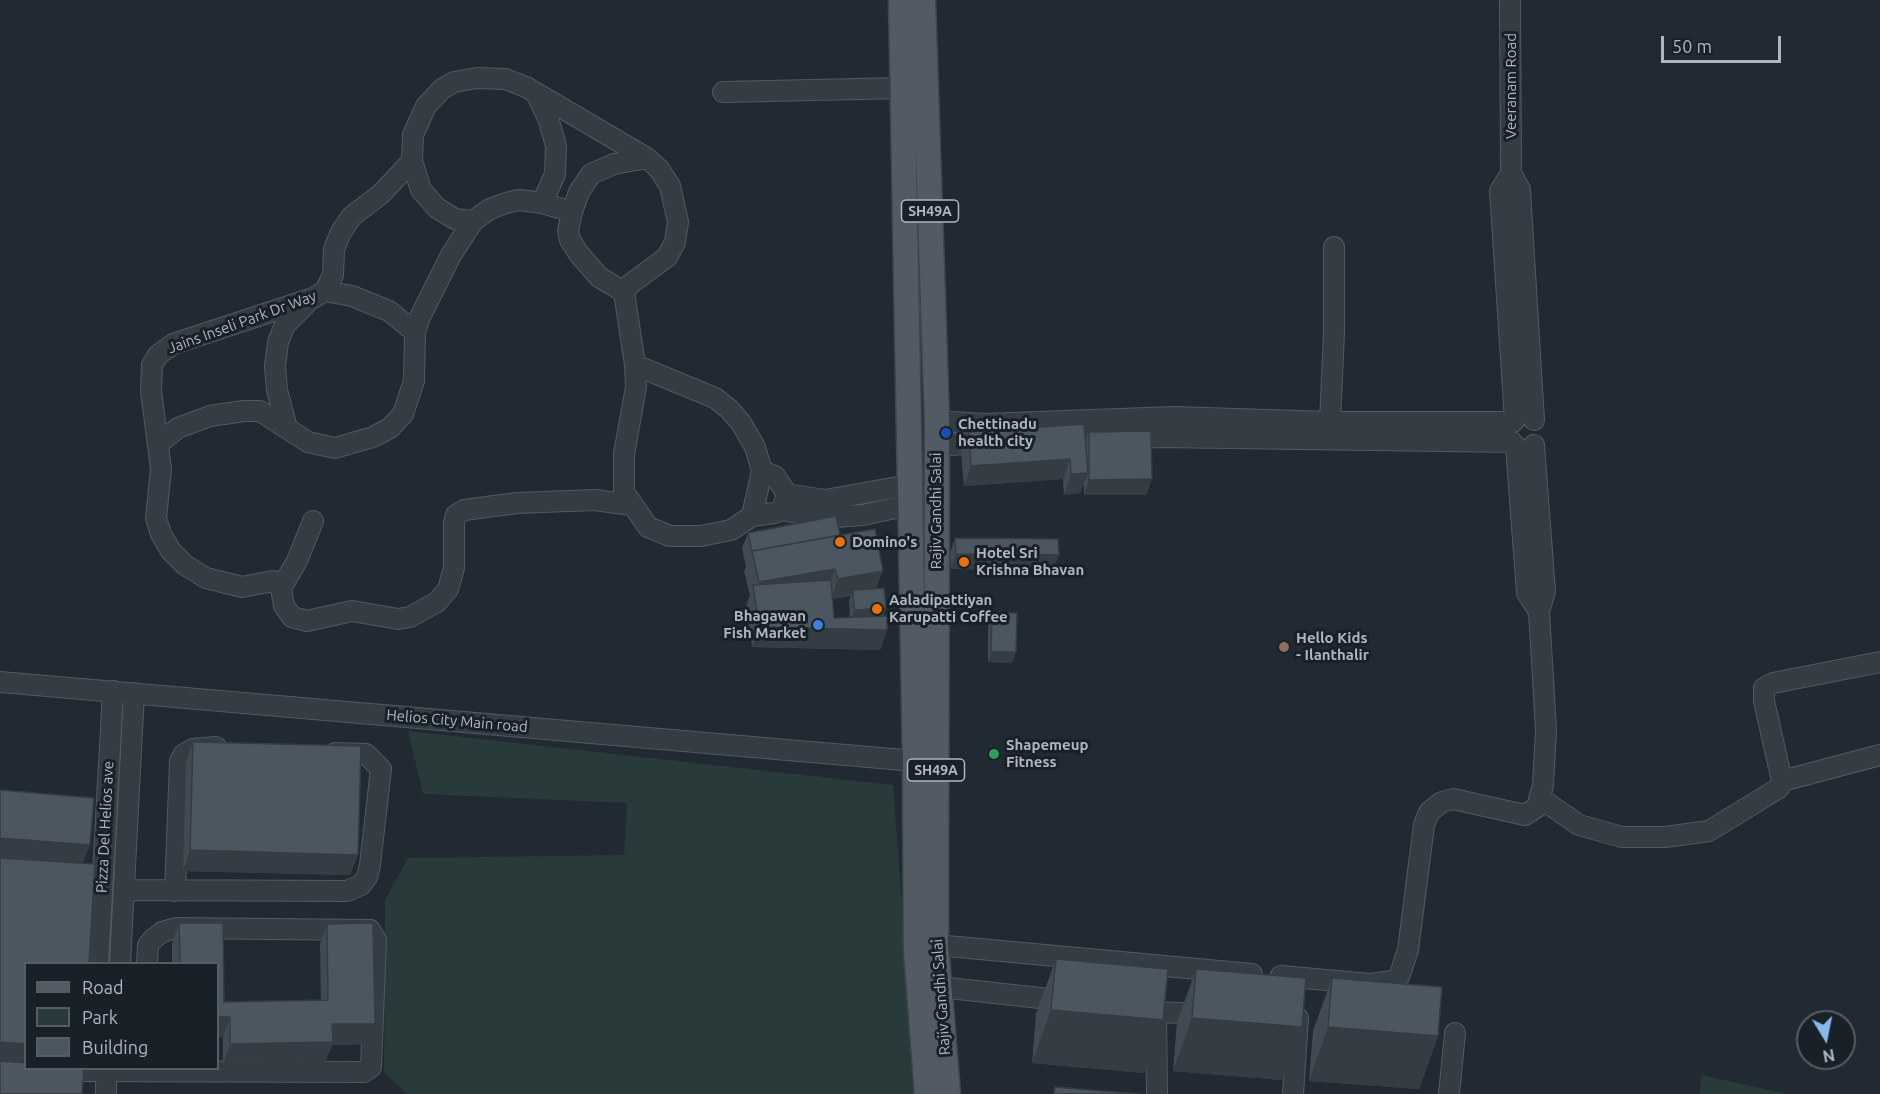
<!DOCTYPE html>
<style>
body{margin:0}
#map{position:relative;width:1880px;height:1094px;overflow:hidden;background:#212a33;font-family:Ubuntu,sans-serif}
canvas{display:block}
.legend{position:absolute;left:24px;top:962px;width:195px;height:108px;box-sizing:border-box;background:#192128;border:2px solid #555d65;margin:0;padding:8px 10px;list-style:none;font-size:18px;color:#aeb7c1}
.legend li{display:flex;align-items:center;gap:12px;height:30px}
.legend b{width:30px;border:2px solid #555d65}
.north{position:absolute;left:1796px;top:1010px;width:60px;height:60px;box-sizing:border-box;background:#192128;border:2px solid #555d65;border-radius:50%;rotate:170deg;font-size:16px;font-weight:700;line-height:24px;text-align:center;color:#aeb7c1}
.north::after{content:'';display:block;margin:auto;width:21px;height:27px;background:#88b7ec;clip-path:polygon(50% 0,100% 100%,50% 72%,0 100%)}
.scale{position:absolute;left:1661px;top:36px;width:120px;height:27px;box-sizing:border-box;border:3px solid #aeb7c1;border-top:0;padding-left:8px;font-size:18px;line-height:21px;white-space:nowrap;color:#aeb7c1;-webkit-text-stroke:4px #192128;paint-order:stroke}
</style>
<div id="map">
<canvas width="1880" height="1094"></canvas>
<ul class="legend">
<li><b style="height:8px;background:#525b64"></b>Road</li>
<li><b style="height:16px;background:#283a39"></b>Park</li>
<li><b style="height:16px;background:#4c5661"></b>Building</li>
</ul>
<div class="north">N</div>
<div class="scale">50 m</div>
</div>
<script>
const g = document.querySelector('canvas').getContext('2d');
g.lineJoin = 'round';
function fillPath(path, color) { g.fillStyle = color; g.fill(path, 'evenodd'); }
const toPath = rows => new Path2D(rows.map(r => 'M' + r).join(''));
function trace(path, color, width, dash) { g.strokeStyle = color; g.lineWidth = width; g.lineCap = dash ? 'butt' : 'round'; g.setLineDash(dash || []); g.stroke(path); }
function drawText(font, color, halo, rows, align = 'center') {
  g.font = font + ' Ubuntu,sans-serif'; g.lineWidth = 6; g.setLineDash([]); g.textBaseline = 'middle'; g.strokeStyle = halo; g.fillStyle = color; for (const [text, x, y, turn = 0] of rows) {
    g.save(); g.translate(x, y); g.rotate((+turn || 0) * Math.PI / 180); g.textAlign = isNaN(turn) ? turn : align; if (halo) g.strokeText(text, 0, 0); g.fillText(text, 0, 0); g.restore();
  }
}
fillPath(toPath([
 [408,731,893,785,916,1094,407,1094,384,1072,385,900,408,858,624,855,627,803,423,794],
 [1701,1075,1787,1094,1700,1094]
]), '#283a39');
const minor = toPath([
 [1510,0,1511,173,1520,190,1534,420],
 [723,92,903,88],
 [537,95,549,121,556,146,555,174,542,203],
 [412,161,421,190,437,208,455,219,473,221],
 [1511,173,1500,191,1515,420],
 [572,212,579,192,591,174,614,164,647,158],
 [325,291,352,296,389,311,415,332],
 [635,365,636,387,624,454,624,492,648,527,670,536,701,536,731,530,752,516,775,513,782,510,787,494,775,476,762,471],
 [937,421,984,424,1174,417,1330,422,1513,422],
 [1330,422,1334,332,1334,247],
 [287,428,277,390,275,366,278,342,285,325,306,304],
 [1058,440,1160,437,1512,442],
 [158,444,178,428,210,416,244,411,260,411,308,442,335,448,373,437,390,428,403,414,414,381,415,332,420,317,451,255,473,221,490,209,506,203,519,200,542,203,572,212,568,231,570,240,579,254,599,277,624,292],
 [937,446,990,442],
 [1516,446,1527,593,1539,612],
 [787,494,825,500,909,485],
 [631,505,595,500,517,503,464,510,456,515,454,523,454,568,448,589,437,602,410,617,398,619,352,611,307,621,292,617,284,606,281,588,273,581,242,587,206,578,185,565,171,551,161,534,156,518,161,469,151,391,152,365,158,355,173,344,313,298,325,291,333,275,334,249,341,232,352,216,381,194,412,161,413,135,426,106,442,89,454,82,477,78,505,79,526,87,647,158,659,169,670,186,678,222,675,242,667,257,629,285,624,292,635,365,715,398,729,409,741,423,755,447,762,471,752,516],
 [782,510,822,518,863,515,909,505],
 [281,588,297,561,313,521],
 [0,682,915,761],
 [1782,781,1880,755],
 [1540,798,1579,825,1622,837,1665,837,1709,831,1779,788,1782,781,1764,701,1764,688,1773,683,1880,662],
 [125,890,347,891,361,885,367,877,370,865,381,769,366,754,335,753],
 [175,891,180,761,184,754,193,749,216,747],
 [936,945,1252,974],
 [98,964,113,691],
 [120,964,134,693],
 [1281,976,1371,984,1392,981,1399,977,1408,950,1424,825,1429,812,1442,802,1453,799,1525,815,1537,807,1543,785,1546,730,1539,612,1545,591,1534,445],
 [940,987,1067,1001],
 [1138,1007,1152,1009,1156,1012,1206,1014],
 [1156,1012,1157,1094],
 [57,1071,364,1072,371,1067,376,940,370,930,176,928,162,932,152,940,148,945,147,964],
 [106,1094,106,1068],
 [1293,1094,1298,1018,1296,1018],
 [1449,1094,1455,1033]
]);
const major = toPath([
 [901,0,915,761,916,950,927,1094],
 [923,0,937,421,936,945,948,1094]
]);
trace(minor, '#515a62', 22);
trace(major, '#3d454d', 27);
trace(minor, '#343c44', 20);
trace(major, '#525b64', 24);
fillPath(toPath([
 [969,432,1085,441,1089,432,1152,479,1146,495,1084,495,1084,484,1080,493,1064,495,1063,479,964,486,961,452],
 [748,533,840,535,877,588,886,608,883,616,887,630,880,650,752,647,746,606,750,595,744,571,746,567,742,548],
 [851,596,849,600,850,617,834,618,833,599],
 [955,538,1053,570,951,569,950,553],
 [992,612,1016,652,1012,663,988,662,988,623],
 [193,742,358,855,350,875,183,871,186,762],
 [179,923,223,923,224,1002,321,1000,320,944,327,924,373,923,375,1024,368,1044,332,1045,325,1062,223,1064,223,1037,218,1037,218,963,172,963,172,944],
 [1056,959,1144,1073,1032,1063,1036,1013],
 [1196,969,1282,1080,1173,1071,1177,1022],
 [1332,978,1438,1036,1419,1089,1309,1081,1313,1031]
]), '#414a53');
fillPath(toPath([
 [1070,459,1063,479,964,486,971,466],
 [1088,473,1080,493,1064,495,1071,474],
 [1152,479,1146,495,1084,495,1089,480],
 [956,554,1059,555,1053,570,951,569],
 [835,569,828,589,755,594,759,582],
 [883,571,875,591,853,590,851,596,831,599,838,579],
 [886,608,882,618,851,620,854,610],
 [759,627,887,630,880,650,752,647],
 [991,652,1016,652,1012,663,988,662],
 [0,838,90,845,82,865,0,859],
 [190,850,358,855,350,875,183,871],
 [1051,1010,1163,1020,1144,1073,1032,1063],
 [218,1017,230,1017,223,1037,218,1037],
 [1192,1018,1302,1027,1282,1080,1173,1071],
 [332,1024,375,1024,368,1044,332,1045,325,1062,223,1064,230,1044],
 [1328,1027,1438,1036,1419,1089,1309,1081],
 [0,1042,26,1044,26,1064,0,1063]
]), '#353c44');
const building = toPath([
 [1084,424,1088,473,1071,474,1070,459,971,466,969,432,1084,424],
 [1151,431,1152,479,1089,480,1089,432,1151,431],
 [836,516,840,535,752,551,752,552,748,533,836,516],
 [875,529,883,571,838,579,835,569,759,582,752,551,875,529],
 [955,538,1058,539,1059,555,956,554,955,538],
 [831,580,834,618,887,616,887,630,759,627,753,585,831,580],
 [884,588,886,608,854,610,853,590,884,588],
 [992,612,1017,613,1016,652,991,652,992,612],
 [193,742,361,746,358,855,190,850,193,742],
 [0,790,94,798,90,845,0,838,0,790],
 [0,858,95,864,89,963,26,963,26,1044,0,1042,0,858],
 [179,923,223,923,224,1002,328,1000,327,924,373,923,375,1024,332,1024,333,1042,230,1044,230,1017,218,1017,218,963,180,963,179,923],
 [1056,959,1168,969,1163,1020,1051,1010,1056,959],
 [1196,969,1306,978,1302,1027,1192,1018,1196,969],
 [1332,978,1442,987,1438,1036,1328,1027,1332,978],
 [0,1061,26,1063,26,1068,84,1068,82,1094,0,1094,0,1061],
 [1055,1087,1139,1094,1054,1094,1055,1087]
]);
fillPath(building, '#4c5661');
trace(building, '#353c44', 1.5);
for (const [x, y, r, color] of [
 [946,433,6,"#1a4fb4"],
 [840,542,6,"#e8710a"],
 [964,562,6,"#e8710a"],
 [877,609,6,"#e8710a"],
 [818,625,6,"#3f7fe0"],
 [1284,647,6,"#8d6e63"],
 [994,754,6,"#2e9e5b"]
]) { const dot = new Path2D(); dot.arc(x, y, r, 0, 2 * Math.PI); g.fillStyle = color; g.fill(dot); trace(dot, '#192128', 2); }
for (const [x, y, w] of [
 [930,211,57],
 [936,770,57]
]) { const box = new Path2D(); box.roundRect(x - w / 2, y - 11, w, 22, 4.5); g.fillStyle = '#192128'; g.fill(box); trace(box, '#aeb7c1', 1.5); }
drawText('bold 14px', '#aeb7c1', null, [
 ["SH49A",930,211],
 ["SH49A",936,770]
]);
drawText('15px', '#aeb7c1', '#192128', [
 ["Veeranam Road",1511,86,-90],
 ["Jains Inseli Park Dr Way",242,322,-20],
 ["Rajiv Gandhi Salai",936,511,-90],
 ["Helios City Main road",457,721,5],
 ["Pizza Del Helios ave",105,827,-87],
 ["Rajiv Gandhi Salai",941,997,-94]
]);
drawText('bold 15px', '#aeb7c1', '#192128', [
 ["Chettinadu",958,424],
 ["health city",958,441],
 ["Domino's",852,542],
 ["Hotel Sri",976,553],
 ["Krishna Bhavan",976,570],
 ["Aaladipattiyan",889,600],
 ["Karupatti Coffee",889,617],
 ["Bhagawan",806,616,"right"],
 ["Fish Market",806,633,"right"],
 ["Hello Kids",1296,638],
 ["- Ilanthalir",1296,655],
 ["Shapemeup",1006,745],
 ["Fitness",1006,762]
], 'left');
</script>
